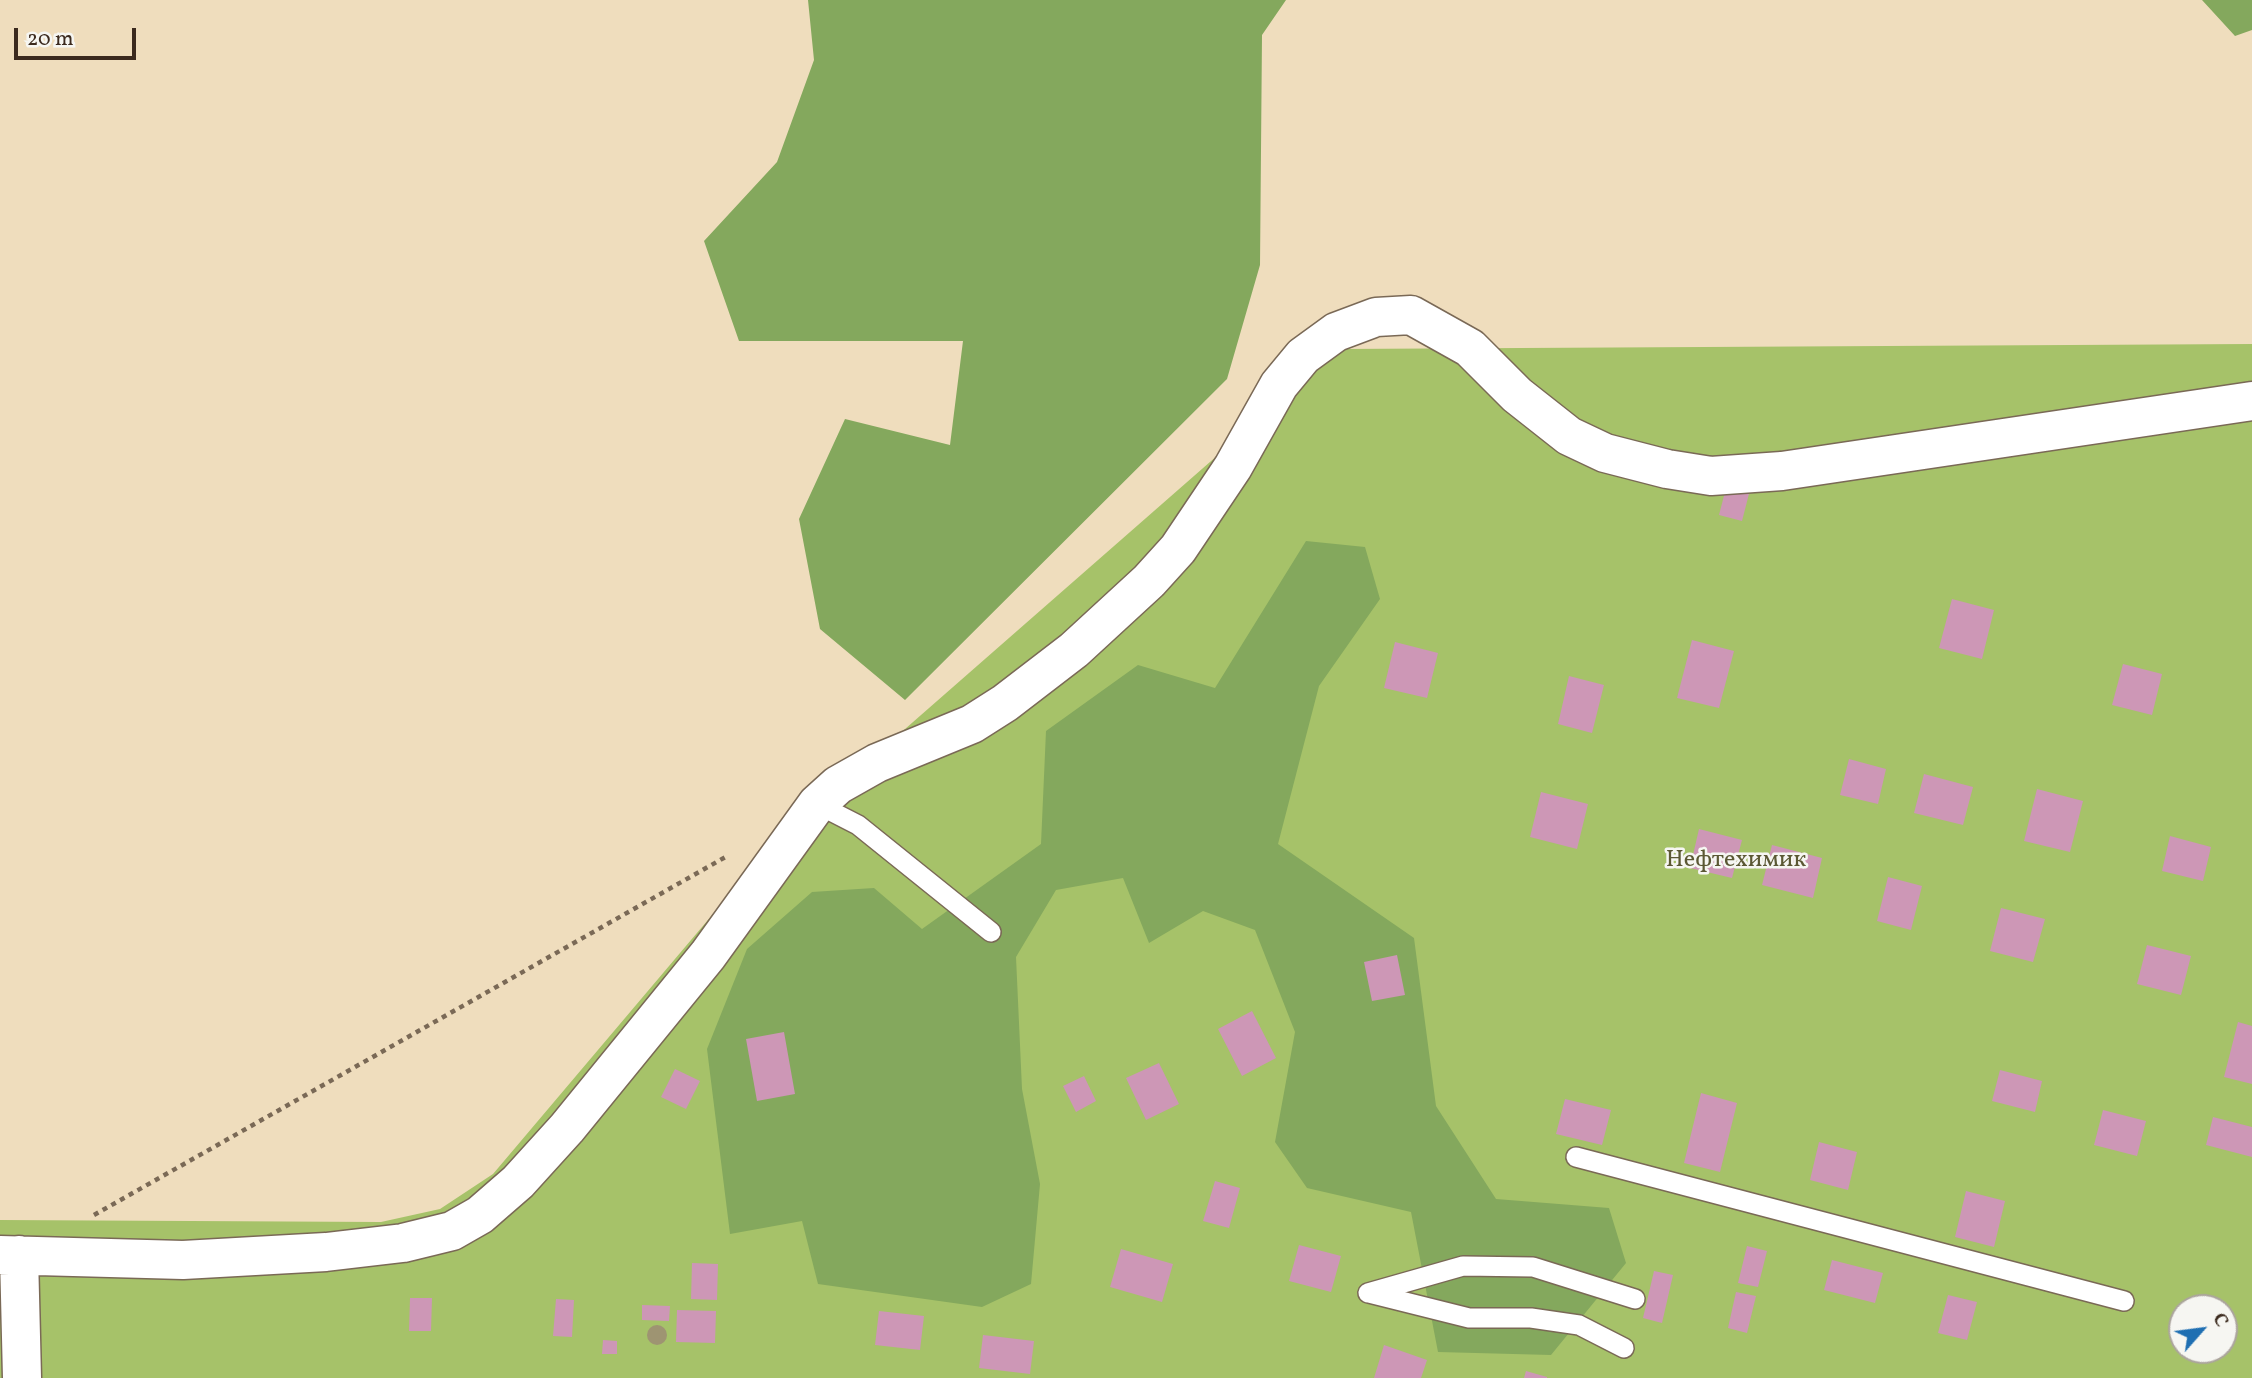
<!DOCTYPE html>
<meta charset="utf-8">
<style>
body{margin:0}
#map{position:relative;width:2252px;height:1378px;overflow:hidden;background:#efddbd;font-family:Vollkorn,serif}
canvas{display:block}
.north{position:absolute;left:2168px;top:1294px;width:70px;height:70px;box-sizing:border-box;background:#f6f6f2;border:2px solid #aba49d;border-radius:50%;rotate:62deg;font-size:19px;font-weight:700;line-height:28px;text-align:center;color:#3b2a1e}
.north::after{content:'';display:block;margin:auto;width:24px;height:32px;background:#1f6fb2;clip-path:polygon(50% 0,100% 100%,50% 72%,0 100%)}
.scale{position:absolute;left:14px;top:28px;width:122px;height:32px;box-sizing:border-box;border:4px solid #3b2a1e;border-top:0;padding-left:9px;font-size:21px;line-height:24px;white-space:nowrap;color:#3b2a1e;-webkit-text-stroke:5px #f6f6f2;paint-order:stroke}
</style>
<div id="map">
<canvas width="2252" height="1378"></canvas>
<div class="north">С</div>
<div class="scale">20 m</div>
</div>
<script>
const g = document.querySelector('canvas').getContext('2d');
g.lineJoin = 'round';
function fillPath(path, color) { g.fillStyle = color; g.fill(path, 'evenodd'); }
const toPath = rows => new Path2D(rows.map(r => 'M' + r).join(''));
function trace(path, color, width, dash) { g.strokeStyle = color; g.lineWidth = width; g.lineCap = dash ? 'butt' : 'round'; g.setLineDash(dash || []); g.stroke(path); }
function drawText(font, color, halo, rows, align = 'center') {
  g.font = font + ' Vollkorn,serif'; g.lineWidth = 5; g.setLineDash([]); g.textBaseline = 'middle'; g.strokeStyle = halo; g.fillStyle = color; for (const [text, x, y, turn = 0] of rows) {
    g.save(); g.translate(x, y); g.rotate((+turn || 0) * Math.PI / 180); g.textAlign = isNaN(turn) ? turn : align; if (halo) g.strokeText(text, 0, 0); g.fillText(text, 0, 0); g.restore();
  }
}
fillPath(toPath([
 [2252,344,2252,1378,0,1378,0,1220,381,1222,440,1209,493,1174,768,849,1339,349],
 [2182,1308,2224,1308,2224,1350,2182,1350]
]), '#a6c269');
fillPath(toPath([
 [808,0,1286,0,1262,35,1260,265,1227,379,905,700,820,629,799,519,845,419,950,445,963,341,739,341,704,241,777,162,814,60],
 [2202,0,2252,0,2252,30,2235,36],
 [1306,541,1365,547,1380,599,1319,686,1278,844,1414,938,1436,1106,1496,1199,1609,1208,1626,1263,1551,1355,1438,1352,1411,1212,1307,1188,1275,1142,1295,1032,1255,930,1203,911,1149,943,1123,878,1056,890,1016,957,1022,1089,1040,1184,1031,1284,982,1307,818,1284,802,1221,730,1234,707,1049,747,949,812,892,874,888,922,929,1041,844,1046,731,1138,665,1215,688]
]), '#84a85d');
fillPath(toPath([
 [1728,480,1751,486,1742,521,1719,515],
 [1952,599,1994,610,1982,659,1939,648],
 [1692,640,1734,651,1719,708,1677,698],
 [1395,642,1438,653,1427,698,1384,688],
 [2123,664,2162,674,2152,715,2112,705],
 [1569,676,1604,685,1592,733,1558,724],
 [1849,759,1886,769,1878,804,1840,795],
 [1924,774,1973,787,1963,825,1914,813],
 [2037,789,2083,801,2070,852,2024,841],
 [1541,792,1588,804,1577,849,1530,837],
 [1699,829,1742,840,1732,878,1690,868],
 [2170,836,2211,847,2203,881,2162,871],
 [1772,845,1822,858,1813,898,1762,885],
 [1888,877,1922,886,1911,930,1877,921],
 [2001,908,2045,919,2033,962,1990,951],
 [2147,945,2191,956,2181,995,2137,984],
 [1397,955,1405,995,1372,1001,1364,962],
 [1252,1011,1276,1058,1242,1076,1218,1029],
 [2238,1022,2252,1026,2252,1084,2224,1077],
 [784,1032,795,1094,757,1101,746,1039],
 [1159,1063,1179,1104,1146,1120,1126,1078],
 [675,1069,700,1081,686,1109,661,1097],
 [2000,1070,2042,1081,2035,1112,1992,1101],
 [1084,1076,1096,1101,1076,1112,1063,1086],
 [1701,1093,1737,1103,1720,1172,1684,1163],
 [1565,1099,1611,1110,1602,1145,1556,1134],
 [2103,1110,2146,1121,2137,1156,2094,1145],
 [2213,1117,2252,1127,2252,1157,2206,1145],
 [1819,1142,1857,1152,1848,1190,1810,1180],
 [1215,1181,1240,1188,1229,1228,1203,1221],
 [1966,1191,2005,1201,1994,1247,1955,1237],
 [1299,1245,1341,1256,1331,1292,1289,1281],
 [1747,1246,1767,1251,1758,1287,1738,1283],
 [1121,1249,1173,1264,1162,1302,1110,1287],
 [1832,1260,1883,1273,1875,1303,1824,1290],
 [692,1263,718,1264,717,1300,691,1299],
 [1654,1271,1673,1275,1662,1323,1643,1318],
 [1736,1292,1756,1296,1747,1333,1728,1328],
 [1948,1295,1977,1302,1967,1340,1938,1333],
 [410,1298,432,1298,431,1331,409,1331],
 [556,1299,574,1300,572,1337,553,1336],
 [642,1305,670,1306,669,1321,642,1320],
 [677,1310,716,1311,715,1343,676,1342],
 [879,1311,924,1316,920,1350,875,1345],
 [983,1335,1034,1341,1030,1374,979,1368],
 [603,1340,617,1341,617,1354,602,1354],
 [1384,1345,1427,1360,1421,1378,1374,1378],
 [1526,1371,1547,1377,1547,1378,1524,1378]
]), '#cd97b6');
const service = toPath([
 [817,804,858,825,991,932],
 [1576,1157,2124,1301],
 [1368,1293,1463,1266,1533,1267,1635,1299],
 [1369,1293,1469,1318,1531,1318,1579,1325,1624,1348]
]);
const minor = toPath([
 [0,1255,183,1260,326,1252,403,1243,452,1231,480,1215,518,1182,567,1128,708,955,817,804,838,785,877,763,972,724,1005,703,1074,650,1149,581,1178,549,1233,467,1279,385,1303,356,1336,332,1376,317,1411,315,1470,348,1517,395,1569,436,1605,453,1667,469,1711,476,1782,471,2252,401],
 [19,1255,22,1378]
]);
trace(service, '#7a6956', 22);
trace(minor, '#7a6956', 41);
trace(toPath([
 [94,1215,729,855]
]), '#7a6956', 4.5, [5, 5]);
trace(service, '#fff', 19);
trace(minor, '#fff', 38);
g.fillStyle = '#9e9472';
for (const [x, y] of [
 [657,1335]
]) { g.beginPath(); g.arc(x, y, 10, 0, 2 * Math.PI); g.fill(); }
drawText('24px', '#5b5834', '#f6f6f2', [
 ["Нефтехимик",1736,862]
]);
</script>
